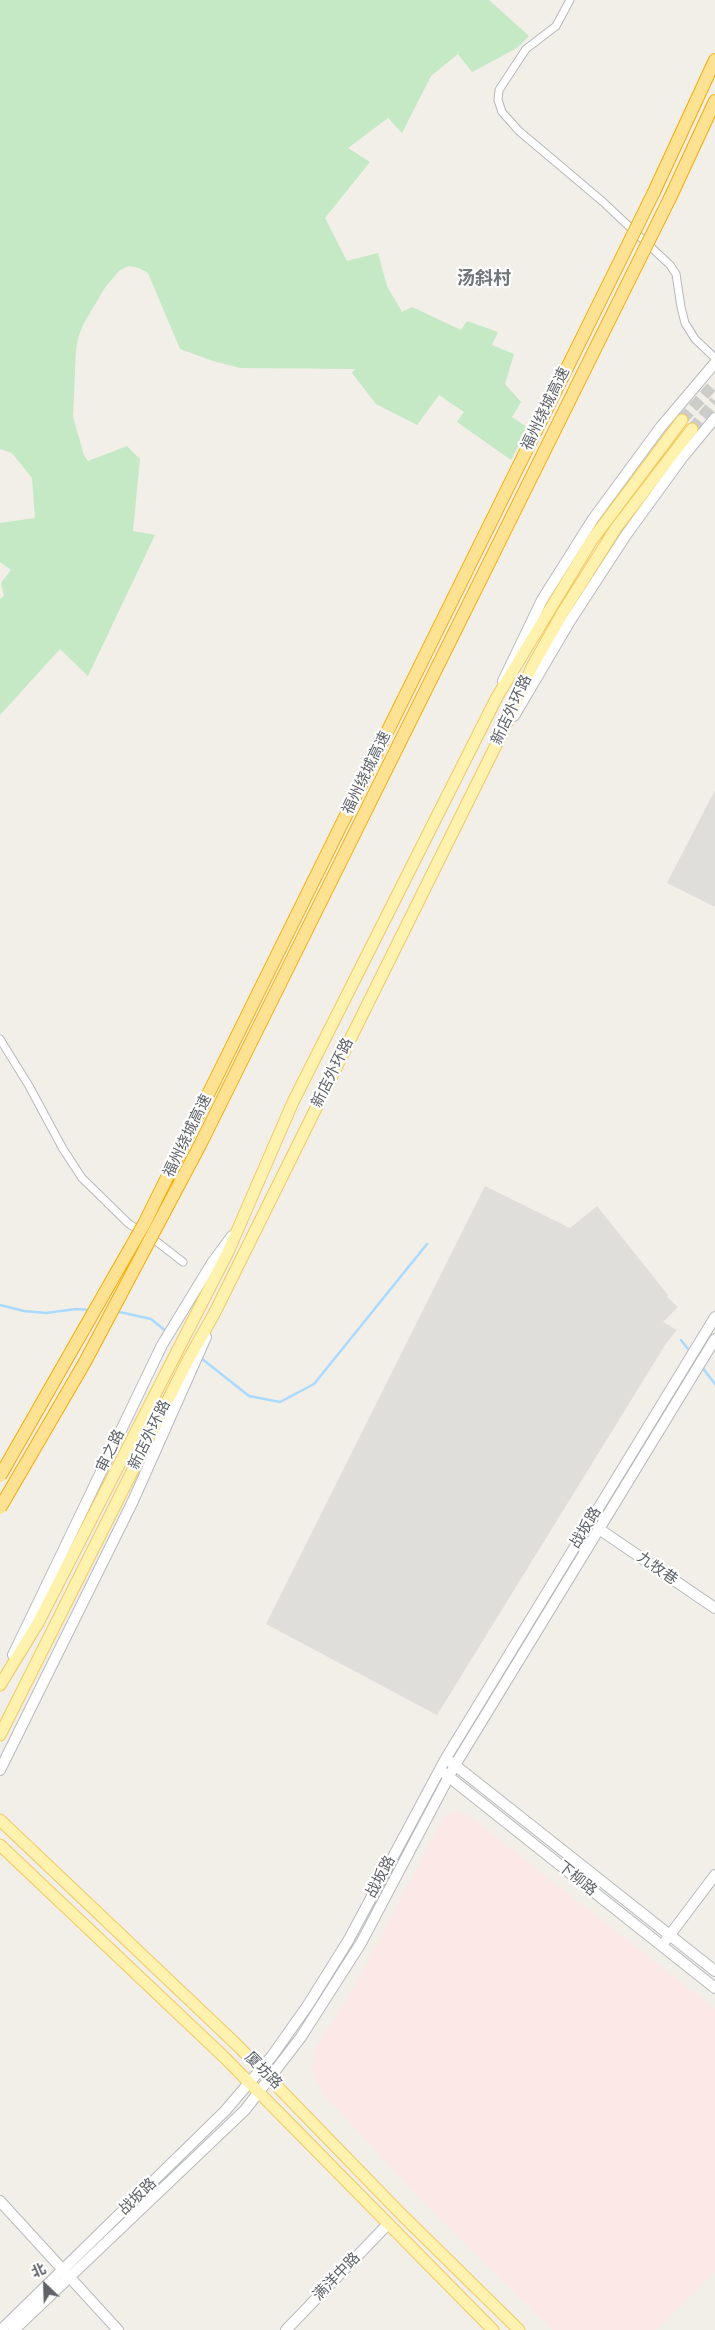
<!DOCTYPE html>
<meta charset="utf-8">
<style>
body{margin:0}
#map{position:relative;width:715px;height:2330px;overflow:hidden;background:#f1efe8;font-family:"Varela Round","Noto Sans SC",sans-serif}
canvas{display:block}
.north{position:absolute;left:20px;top:2260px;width:50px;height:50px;-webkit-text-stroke:4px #fff;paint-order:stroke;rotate:336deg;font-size:14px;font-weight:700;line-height:20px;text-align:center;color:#5f6368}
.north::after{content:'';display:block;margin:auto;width:18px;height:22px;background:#5f6368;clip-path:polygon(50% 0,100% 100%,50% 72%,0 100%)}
</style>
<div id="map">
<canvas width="715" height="2330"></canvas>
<div class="north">北</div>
</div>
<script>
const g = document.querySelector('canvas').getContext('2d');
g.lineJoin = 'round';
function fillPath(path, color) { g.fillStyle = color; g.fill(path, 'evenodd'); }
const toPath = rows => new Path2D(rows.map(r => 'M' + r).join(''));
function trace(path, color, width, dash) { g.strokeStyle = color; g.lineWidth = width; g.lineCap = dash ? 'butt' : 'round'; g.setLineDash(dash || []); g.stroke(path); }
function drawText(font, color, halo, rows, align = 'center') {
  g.font = font + ' "Varela Round","Noto Sans SC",sans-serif'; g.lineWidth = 4.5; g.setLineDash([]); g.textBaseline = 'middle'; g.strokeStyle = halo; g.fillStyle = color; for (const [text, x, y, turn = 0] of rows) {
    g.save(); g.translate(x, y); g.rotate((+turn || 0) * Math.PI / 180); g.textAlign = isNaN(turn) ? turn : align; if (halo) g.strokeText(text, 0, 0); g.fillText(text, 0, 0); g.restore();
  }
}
fillPath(toPath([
 [715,790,715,907,667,883],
 [485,1186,570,1228,597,1206,668,1295,667,1297,678,1307,663,1322,677,1330,667,1342,437,1715,266,1624]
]), '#e0deda');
fillPath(toPath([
 [458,1811,466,1814,715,2009,715,2272,656,2330,553,2330,432,2211,324,2095,315,2078,313,2065,316,2047,351,1993,444,1818,453,1812]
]), '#fce8e6');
fillPath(toPath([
 [0,0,489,0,529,36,517,48,472,72,458,54,431,76,402,133,388,118,348,148,370,162,325,218,347,261,378,253,387,286,402,312,412,307,461,330,467,321,498,332,492,345,514,354,505,384,521,402,512,417,528,428,511,460,457,422,464,412,439,395,417,425,376,404,352,373,355,369,240,368,213,361,180,349,148,273,139,268,129,266,120,270,106,286,84,323,79,335,76,349,73,417,84,455,88,461,127,446,140,459,133,531,155,535,88,676,60,649,0,715,0,599,4,596,1,583,11,570,0,562,0,523,35,518,32,478,12,453,0,449]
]), '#c5e8c5');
trace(toPath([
 [0,1305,24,1311,46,1313,76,1309,90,1310],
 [115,1311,151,1319,167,1332],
 [681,1340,691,1353],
 [201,1358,249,1396,280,1402,314,1384,427,1244],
 [702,1367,715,1384]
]), '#aadaff', 2.5);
trace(toPath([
 [682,420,715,383],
 [692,429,715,401]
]), '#ccccc8', 11, [11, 5.5]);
const street = toPath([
 [570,0,556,26,526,49,499,90,498,100,502,112,519,131,602,201,670,265,676,274,681,307,685,323,695,339,715,358],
 [0,1039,29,1086,63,1149,82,1178,129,1224,156,1241,183,1262]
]);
const secondary = toPath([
 [503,681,542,600,593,519,660,428,715,363],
 [514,716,570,621,626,535,682,458,715,418],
 [599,1529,715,1608],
 [13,1655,162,1345,212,1263,232,1236],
 [451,1762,715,1971],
 [0,1770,133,1501,206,1337],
 [444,1773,715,1988],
 [666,1940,715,1875],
 [0,2201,118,2330],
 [1,2330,225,2111,272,2056,308,2005,348,1941,446,1758,715,1317],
 [14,2330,245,2110,301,2037,361,1943,455,1765,715,1339],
 [286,2330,388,2224]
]);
const primary = toPath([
 [0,1685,38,1623,228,1252,293,1102,497,697,592,540,682,420],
 [0,1735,187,1362,214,1314,502,733,532,667,563,612,616,528,692,429],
 [0,1820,237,2045,402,2215,519,2330],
 [0,1845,224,2057,493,2330]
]);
const highway = toPath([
 [654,192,715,60],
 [670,198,715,101]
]);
trace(street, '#b5b8bc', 9);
trace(secondary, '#b6babf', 12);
trace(primary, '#f2c960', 13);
trace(highway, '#f9ab00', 14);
trace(street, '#fff', 7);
trace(secondary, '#fff', 10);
trace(primary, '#fff2af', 11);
trace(highway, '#fde293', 12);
const highwayBridge = toPath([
 [0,1476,144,1224,654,192],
 [0,1508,85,1362,200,1145,670,198]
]);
trace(highwayBridge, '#f9ab00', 14, []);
trace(highwayBridge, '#fde293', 12);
drawText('15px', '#5f6368', '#fff', [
 ["福州绕城高速",546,409,-64],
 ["新店外环路",512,710,-65],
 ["福州绕城高速",367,773,-64],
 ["新店外环路",333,1073,-64],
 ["福州绕城高速",188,1136,-64],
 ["新店外环路",150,1435,-64],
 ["审之路",111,1451,-64],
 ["战坂路",586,1528,-59],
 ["九牧巷",657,1569,35],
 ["战坂路",381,1877,-62],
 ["下柳路",577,1879,39],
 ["厦坊路",263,2071,45],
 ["战坂路",138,2197,-44],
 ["满洋中路",337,2277,-46]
]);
drawText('bold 18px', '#70757a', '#fff', [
 ["汤斜村",484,279]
]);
</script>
